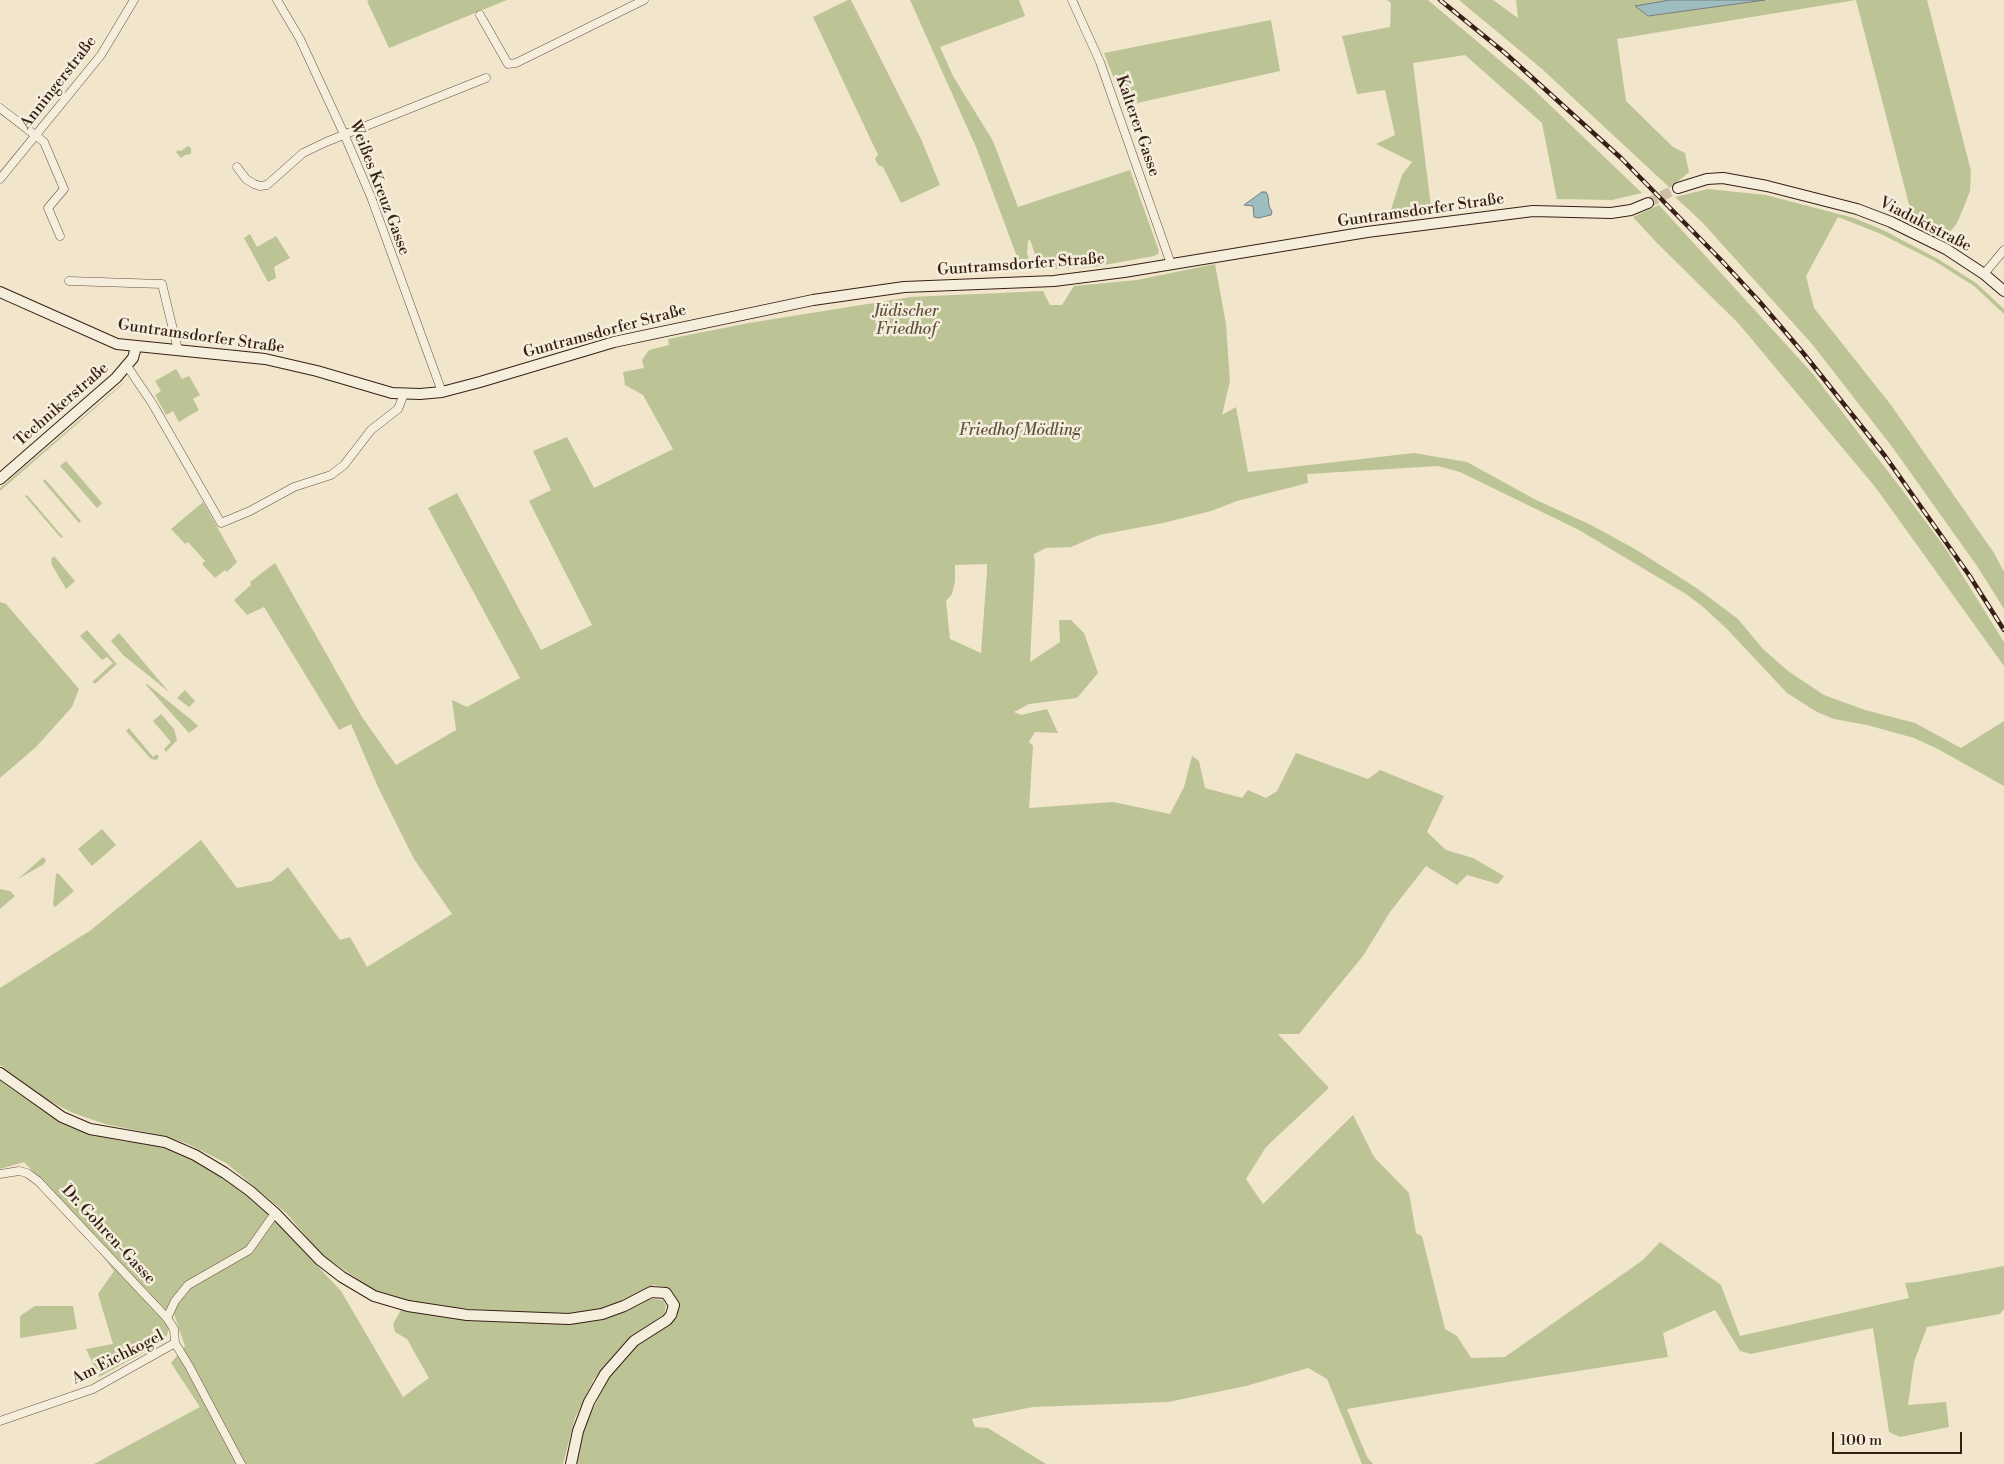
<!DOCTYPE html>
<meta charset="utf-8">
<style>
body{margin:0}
#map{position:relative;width:2004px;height:1464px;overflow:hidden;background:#f1e5cb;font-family:"Libre Bodoni",serif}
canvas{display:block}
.scale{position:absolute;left:1832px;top:1432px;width:130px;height:22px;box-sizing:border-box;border:2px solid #371f15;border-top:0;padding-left:6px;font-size:15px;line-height:18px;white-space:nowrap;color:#371f15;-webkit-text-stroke:4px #f6eedd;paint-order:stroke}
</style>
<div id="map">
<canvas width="2004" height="1464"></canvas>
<div class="scale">100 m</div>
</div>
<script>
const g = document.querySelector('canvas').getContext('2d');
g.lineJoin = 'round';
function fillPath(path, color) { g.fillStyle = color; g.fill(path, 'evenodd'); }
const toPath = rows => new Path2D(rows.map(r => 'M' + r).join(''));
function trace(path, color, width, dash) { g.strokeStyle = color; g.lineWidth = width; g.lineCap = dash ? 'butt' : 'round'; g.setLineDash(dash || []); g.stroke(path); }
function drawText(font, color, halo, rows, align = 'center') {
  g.font = font + ' "Libre Bodoni",serif'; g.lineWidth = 5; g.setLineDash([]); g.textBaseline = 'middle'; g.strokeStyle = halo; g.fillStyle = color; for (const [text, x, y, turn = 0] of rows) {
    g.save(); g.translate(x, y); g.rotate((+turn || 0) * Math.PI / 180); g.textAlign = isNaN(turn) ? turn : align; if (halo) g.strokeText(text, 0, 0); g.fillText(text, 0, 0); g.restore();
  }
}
fillPath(toPath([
 [370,0,507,0,389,48,367,1],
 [848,0,851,0,921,139,940,185,901,203,883,167,878,165,875,159,878,155,813,17],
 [910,0,1019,0,1025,16,940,47,953,76,993,141,1018,207,1130,170,1159,251,1158,254,1154,256,1093,267,1022,270,976,147],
 [1030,240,1037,260,1030,262,1027,253,1028,241],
 [1387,0,1428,0,1530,86,1642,193,1612,200,1557,199,1542,123,1465,55,1413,63,1432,214,1388,219,1402,175,1412,162,1376,144,1395,135,1385,90,1357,94,1342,36,1390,27,1391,3],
 [1459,0,1493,0,1518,18,1516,0,1670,0,1636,6,1648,16,1765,0,1927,0,1971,171,1970,191,1963,209,1957,223,1943,241,1912,224,1911,212,1856,0,1617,39,1626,101,1673,147,1685,153,1689,172,1670,188,1542,69],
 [1271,20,1280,71,1133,104,1124,105,1104,53],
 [188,146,191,148,191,154,185,155,181,158,176,152,178,150,181,151],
 [1708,189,1766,195,1854,218,1883,230,1938,259,1976,283,2004,309,2004,314,1974,286,1936,262,1881,234,1838,217,1806,276,1814,308,1891,405,1994,553,2004,572,2004,609,1977,566,1893,448,1812,344,1702,222,1675,197],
 [1659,205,1813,374,1903,491,1946,549,2004,642,2004,666,1876,488,1739,324,1657,243,1633,217],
 [250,234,257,247,276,236,290,258,274,267,276,278,268,282,244,238],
 [1215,264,1226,324,1230,381,1222,415,1236,407,1248,472,1414,453,1467,462,1536,500,1589,524,1635,549,1698,589,1738,619,1763,649,1788,671,1824,695,1865,710,1915,723,1961,748,2004,721,2004,786,1936,748,1914,738,1867,725,1834,719,1817,712,1787,693,1727,629,1702,606,1686,594,1579,530,1460,472,1438,466,1307,474,1308,483,1237,501,1211,511,1163,523,1099,535,1071,547,1046,548,1034,554,1035,563,1030,662,1060,642,1059,620,1071,620,1084,633,1098,673,1077,698,1029,704,1014,712,1021,715,1047,709,1058,733,1035,732,1029,742,1033,746,1029,808,1113,802,1170,814,1184,787,1192,756,1199,761,1205,788,1242,798,1248,790,1266,798,1277,791,1296,753,1368,779,1380,770,1444,796,1427,832,1446,850,1473,858,1504,876,1498,884,1467,875,1457,885,1426,866,1390,912,1363,956,1299,1034,1278,1034,1329,1088,1266,1147,1246,1179,1263,1204,1353,1115,1374,1157,1409,1193,1416,1233,1422,1236,1445,1329,1457,1336,1471,1358,1505,1357,1643,1260,1660,1242,1721,1285,1740,1336,1909,1298,1905,1283,1917,1282,2004,1266,2004,1309,2000,1314,1927,1327,1914,1362,1908,1405,1946,1402,1949,1427,1900,1437,1889,1432,1873,1328,1751,1354,1740,1351,1715,1310,1663,1333,1668,1357,1526,1379,1347,1409,1367,1457,1373,1464,1362,1464,1327,1379,1308,1368,1246,1386,1168,1402,1033,1407,972,1419,975,1427,988,1428,1046,1464,574,1464,583,1429,613,1370,638,1343,665,1327,676,1316,679,1307,673,1292,665,1287,654,1285,602,1311,581,1314,540,1314,458,1308,405,1301,377,1292,322,1255,287,1214,226,1163,188,1144,165,1136,105,1124,73,1113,48,1100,0,1065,0,988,91,930,201,840,237,888,272,881,288,867,340,940,350,937,367,967,452,914,414,859,378,787,351,724,339,730,264,607,247,615,234,600,251,585,250,582,275,563,362,717,396,765,456,730,452,700,467,707,520,678,428,508,457,493,541,650,592,625,529,501,551,490,533,451,567,437,594,488,673,449,643,395,625,385,623,372,644,368,642,360,649,350,669,345,668,339,749,323,911,297,1043,291,1050,305,1062,305,1074,286,1137,280],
 [987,564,987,571,981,653,950,639,946,601,952,594,955,581,955,565],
 [176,369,182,379,189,376,200,395,193,399,199,410,179,422,173,411,166,415,155,395,161,391,155,381],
 [123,383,124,383,0,491,0,488],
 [66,461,102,503,97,508,60,466],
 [45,479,81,521,79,523,43,481],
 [27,495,63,537,61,538,25,496],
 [203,502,237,562,227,572,225,570,215,578,202,564,205,561,188,542,185,544,171,529],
 [54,556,75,581,66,589,52,565,51,559],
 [0,602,6,604,79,689,72,707,36,747,0,778],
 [87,630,117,664,95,684,92,682,113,663,107,657,102,660,80,636],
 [119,633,169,692,123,655,111,641],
 [147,684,194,722,198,726,189,733,146,685],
 [185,690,195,701,189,707,177,698],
 [161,714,174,729,177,740,166,752,164,749,171,742,153,721],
 [129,728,153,757,157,754,159,757,156,760,151,759,126,731],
 [102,829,116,845,92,866,78,849],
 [43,857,46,860,44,864,18,879],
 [58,873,74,891,55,907,53,905,56,874],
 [0,889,10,891,15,896,0,909],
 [0,1077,88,1133,121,1141,157,1145,172,1149,199,1162,241,1191,277,1223,341,1291,403,1397,429,1378,407,1339,395,1332,393,1324,401,1310,457,1317,575,1323,598,1320,616,1314,645,1299,655,1299,663,1300,666,1306,664,1314,629,1340,594,1379,575,1418,563,1464,94,1464,200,1407,171,1363,185,1346,174,1314,165,1341,99,1377,86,1349,113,1344,98,1294,114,1271,56,1195,24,1162,0,1169],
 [35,1306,73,1306,77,1329,20,1338,20,1316]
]), '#bcc496');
const water = toPath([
 [1670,0,1765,0,1648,16,1635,6,1670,0],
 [1262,192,1266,192,1268,196,1269,206,1272,212,1271,215,1258,218,1254,217,1253,206,1244,205,1262,192]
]);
fillPath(water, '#9ebdc0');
trace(water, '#757e7c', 1);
trace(toPath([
 [1648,203,1678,188]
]), '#ccbda7', 10, [10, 5]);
const street = toPath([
 [277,0,300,39,344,134,371,197,442,392],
 [1072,0,1100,62,1171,264],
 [480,15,508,64,516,63,644,0],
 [0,108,44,142,64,189,48,208,60,236],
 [237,167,246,179,254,184,260,186,267,185,303,153,326,142,486,78],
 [0,179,101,55,134,0],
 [1984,274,2004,250],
 [69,281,162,284,178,350],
 [127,366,152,403,221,523,250,511,294,487,331,475,344,465,371,430,398,409,404,394],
 [0,1174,19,1171,27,1173,38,1181,167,1318,174,1329,175,1343],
 [167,1318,175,1301,188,1285,249,1250,275,1213],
 [0,1421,93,1389,175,1343,189,1366,241,1464]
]);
const secondary = toPath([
 [1678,188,1707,179,1723,178,1767,186,1857,209,1891,222,1946,249,1984,274,2004,291],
 [0,292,117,344,265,359,317,371,392,393,420,394,442,392,480,382,614,342,813,300,904,287,1054,281,1124,272,1367,232,1533,211,1611,213,1631,210,1648,203],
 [0,479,116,378,133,358,136,347],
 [0,1073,62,1117,90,1129,165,1142,195,1155,225,1173,250,1191,275,1213,320,1260,342,1277,374,1296,408,1306,467,1315,569,1319,602,1314,624,1306,651,1292,666,1293,674,1305,671,1315,667,1320,634,1341,605,1374,589,1402,578,1431,571,1464]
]);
trace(street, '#665042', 9);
trace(secondary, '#371f15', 12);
trace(street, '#f6eedd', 8);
trace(secondary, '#f6eedd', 10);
const rail = toPath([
 [1440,0,1505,53,1621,158,1721,260,1759,301,1804,354,1885,456,1969,575,2004,630]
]);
trace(rail, '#371f15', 4.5);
trace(rail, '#f6eedd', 2.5, [8]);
drawText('16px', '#371f15', '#f6eedd', [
 ["Anningerstraße",59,83,-52],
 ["Kalterer Gasse",1137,126,71],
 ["Weißes Kreuz Gasse",379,188,69],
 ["Guntramsdorfer Straße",1421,211,-8],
 ["Viaduktstraße",1925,225,27],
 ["Guntramsdorfer Straße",1021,265,-4],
 ["Guntramsdorfer Straße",605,332,-15],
 ["Guntramsdorfer Straße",201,337,8],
 ["Technikerstraße",62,405,-41],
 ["Dr. Gohren-Gasse",108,1235,47],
 ["Am Eichkogel",118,1358,-27]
]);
drawText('italic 16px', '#5f513c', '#f6eedd', [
 ["Jüdischer",906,312],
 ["Friedhof",906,330],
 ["Friedhof Mödling",1020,431]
]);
</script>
